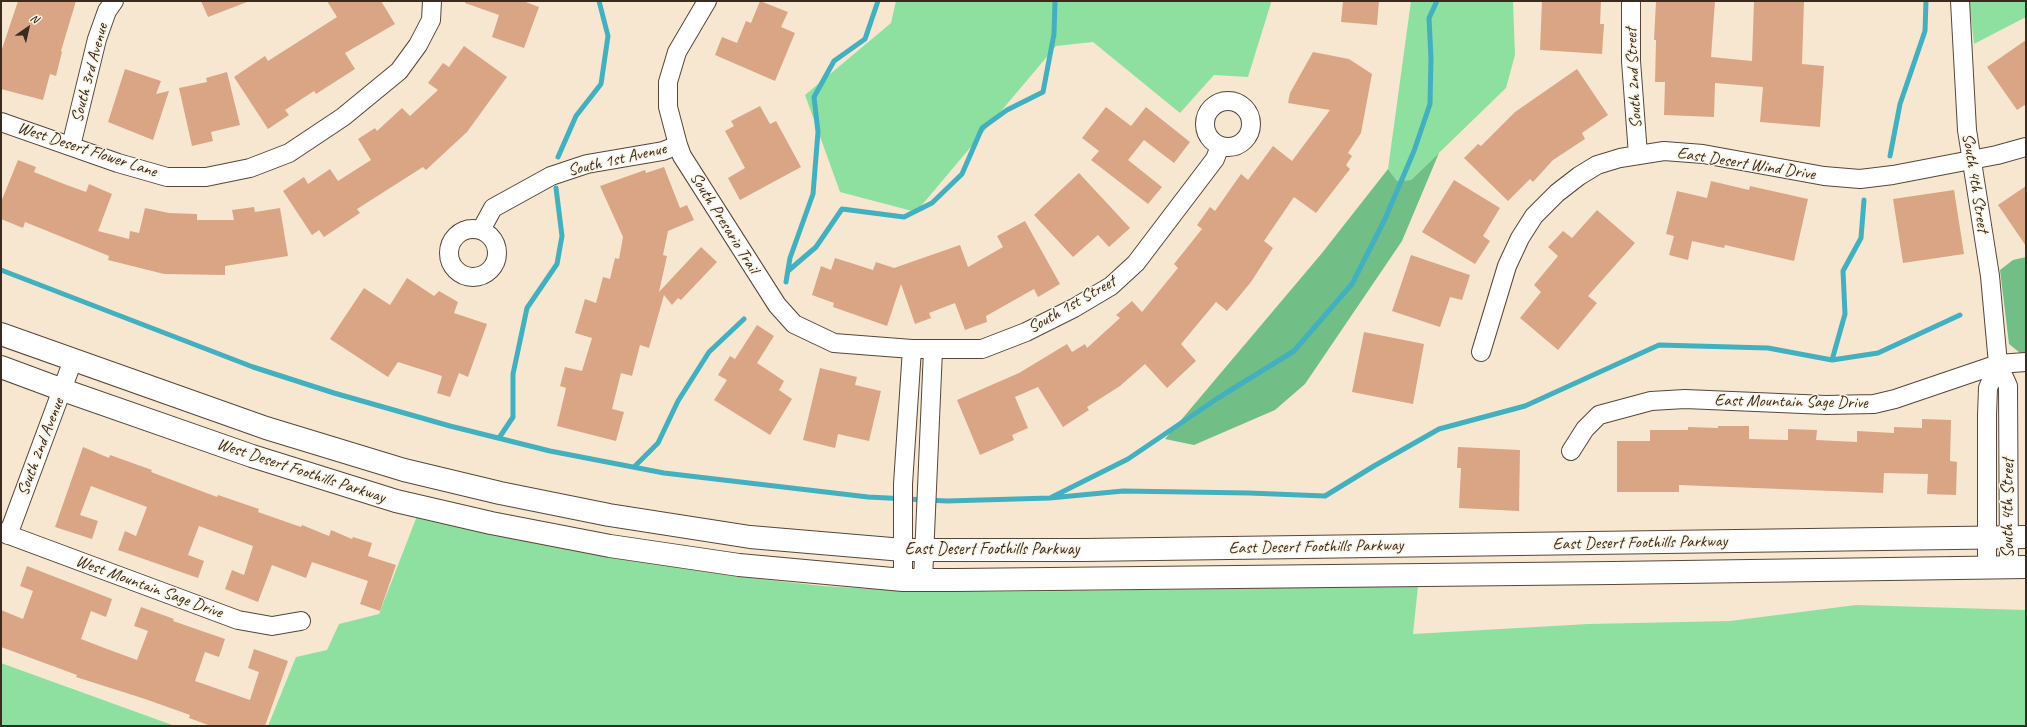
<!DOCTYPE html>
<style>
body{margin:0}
#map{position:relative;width:2027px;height:727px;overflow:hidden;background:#f8e7d0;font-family:Caveat,sans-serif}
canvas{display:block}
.frame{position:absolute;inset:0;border:2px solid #3b2a1e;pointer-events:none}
.north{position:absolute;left:8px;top:8px;width:40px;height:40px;-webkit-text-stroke:3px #fcf5e5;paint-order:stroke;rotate:34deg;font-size:11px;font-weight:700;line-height:16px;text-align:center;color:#3b2a1e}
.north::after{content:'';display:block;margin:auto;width:14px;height:18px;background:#3b2a1e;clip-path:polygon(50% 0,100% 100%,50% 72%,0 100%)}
</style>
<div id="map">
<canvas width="2027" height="727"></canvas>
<div class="frame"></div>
<div class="north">N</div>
</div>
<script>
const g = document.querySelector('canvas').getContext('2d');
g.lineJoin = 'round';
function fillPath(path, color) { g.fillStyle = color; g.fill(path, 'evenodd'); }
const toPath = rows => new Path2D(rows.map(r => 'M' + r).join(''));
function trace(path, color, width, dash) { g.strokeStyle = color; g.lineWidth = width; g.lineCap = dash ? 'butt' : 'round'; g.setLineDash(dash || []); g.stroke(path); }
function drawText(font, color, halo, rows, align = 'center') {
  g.font = font + ' Caveat,sans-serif'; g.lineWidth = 3; g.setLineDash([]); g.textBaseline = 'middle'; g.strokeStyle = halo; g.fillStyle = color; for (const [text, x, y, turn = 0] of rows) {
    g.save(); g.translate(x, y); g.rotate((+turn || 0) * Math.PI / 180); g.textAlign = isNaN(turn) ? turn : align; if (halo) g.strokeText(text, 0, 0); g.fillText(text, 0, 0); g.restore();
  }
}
fillPath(toPath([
 [896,1,1270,1,1271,3,1248,77,1214,75,1180,113,1093,42,1056,46,916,212,840,192,805,95,891,23],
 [1411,1,1513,1,1515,55,1506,88,1411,180,1397,181,1388,169],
 [1969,1,2026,1,2026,17,1974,44],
 [417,516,486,533,586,553,733,576,823,586,907,591,993,592,1418,586,1413,634,1588,624,1730,621,1856,605,2026,610,2026,726,268,726,296,657,327,650,339,624,379,614],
 [1,663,175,726,1,726]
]), '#8ee0a1');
fillPath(toPath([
 [1439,153,1402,241,1305,384,1275,410,1194,445,1165,439,1322,253,1388,169,1397,181,1411,180],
 [2026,257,2026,353,2020,353,2009,344,2000,270,2013,260]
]), '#72be87');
trace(toPath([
 [1890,156,1900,104,1925,31,1926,1],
 [558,157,576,116,601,84,608,36,599,1],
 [1,270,253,367,334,393,450,426,550,451,664,473,868,497,947,501,1050,498,1123,491,1249,493,1325,496,1374,466,1439,429,1525,406,1659,345,1768,348,1832,360,1878,353,1960,315],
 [788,271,816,247,842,209,904,217,932,203,962,174,982,128,1007,110,1043,92,1054,34,1055,1],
 [786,282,790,258,813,194,818,132,814,97,834,61,865,39,878,1],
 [1832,360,1845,314,1843,271,1861,238,1864,200],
 [499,438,513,417,513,374,527,308,557,264,562,236,556,188],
 [634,467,658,443,678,401,709,352,744,319],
 [1052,497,1128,459,1218,398,1294,351,1352,284,1385,219,1414,151,1430,104,1431,58,1429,18,1437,1]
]), '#42b0bf', 5);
fillPath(toPath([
 [18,1,76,1,61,51,62,52,56,76,50,74,43,100,1,89,1,52],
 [201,1,247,1,247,2,208,17],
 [327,1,381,1,395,24,345,53,355,69,316,94,314,91,285,110,289,115,268,129,234,77,265,56,268,61,337,17],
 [465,1,523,1,539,7,524,48,492,37,499,15,465,3],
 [760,1,788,12,781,27,795,33,775,81,715,55,722,37,737,43,746,21,751,23],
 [1343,1,1379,1,1377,25,1341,22],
 [1542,1,1601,1,1600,24,1604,24,1602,54,1540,50],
 [1656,1,1715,1,1711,57,1752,61,1754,1,1804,1,1802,64,1824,66,1820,127,1760,122,1763,87,1715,83,1714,117,1664,115,1665,82,1655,82,1656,40,1654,40],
 [2026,40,2026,104,2017,110,1987,67],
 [464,46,507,77,467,132,426,170,423,167,357,209,360,213,324,237,319,230,312,235,283,191,304,177,308,184,330,169,338,181,371,160,358,139,375,128,377,131,402,108,410,116,438,90,428,83,443,63,449,67],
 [1313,52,1349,59,1372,74,1361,133,1348,153,1352,156,1346,165,1350,169,1316,213,1294,197,1264,241,1273,248,1251,282,1227,311,1216,302,1181,344,1196,361,1167,388,1145,364,1120,386,1087,407,1089,410,1063,427,1038,387,1015,397,1028,428,1012,435,1014,440,980,455,957,400,1019,373,1067,344,1072,352,1085,344,1087,348,1120,318,1116,315,1132,301,1142,312,1178,268,1174,264,1202,229,1197,225,1210,207,1215,211,1241,174,1248,180,1273,146,1292,161,1330,110,1288,103,1290,93],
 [125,69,161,81,156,94,169,91,153,140,108,122],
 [1577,69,1608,115,1582,133,1585,139,1553,160,1533,182,1530,179,1508,201,1464,158,1478,144,1481,146,1515,112],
 [227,72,240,125,211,132,213,141,192,146,179,88,207,82,206,78],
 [760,106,770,124,776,121,801,167,740,200,728,178,745,168,725,131,734,126,731,121],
 [1106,107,1131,126,1146,107,1190,142,1174,163,1144,140,1128,160,1162,187,1148,204,1091,160,1099,151,1082,138],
 [18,160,36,167,34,172,64,184,86,192,89,184,112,194,98,231,129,239,130,231,139,233,145,208,169,213,197,214,197,220,234,220,232,210,254,207,255,212,280,208,288,256,225,266,225,275,164,274,108,260,109,256,25,222,23,228,1,219,1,202],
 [664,167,680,208,687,205,694,220,668,231,663,255,667,256,659,292,701,247,717,262,681,300,678,298,672,305,664,295,649,348,640,345,632,376,621,373,612,409,624,412,616,441,557,426,566,388,560,386,565,367,582,371,592,338,575,333,585,299,596,303,603,277,610,279,615,258,619,259,623,237,600,186,645,170,646,173],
 [1079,173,1130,228,1109,247,1098,235,1073,257,1034,215],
 [1454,180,1500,208,1483,236,1490,241,1475,264,1422,232],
 [1711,181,1749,190,1750,186,1808,199,1794,261,1725,245,1724,248,1692,241,1688,260,1669,255,1674,236,1666,234,1677,191,1707,198],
 [2026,186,2026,246,1998,205],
 [1954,190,1964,254,1903,263,1893,199],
 [1597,210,1635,243,1588,296,1597,303,1558,350,1520,318,1541,292,1534,285,1558,256,1548,247,1563,231,1572,238],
 [1025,221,1060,284,1038,297,1034,289,986,316,987,322,965,330,955,303,929,313,931,318,915,324,901,284,887,326,833,307,834,303,812,295,821,266,831,270,835,258,873,270,876,262,894,268,960,245,968,267,1003,247,997,236],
 [1411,255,1470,275,1462,300,1450,297,1440,327,1392,311],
 [407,278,434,296,439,291,458,302,454,313,487,324,468,377,459,373,450,397,437,393,442,376,398,362,388,377,330,339,364,288,390,305],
 [757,325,774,336,757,363,784,381,779,390,792,399,770,435,714,400,727,380,718,375,730,356,735,359],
 [1364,332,1424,344,1413,404,1352,392],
 [820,368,857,377,855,385,881,391,869,441,838,434,835,448,803,440],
 [1922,419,1951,420,1950,461,1957,462,1956,495,1927,494,1928,474,1884,473,1883,493,1679,485,1679,492,1617,492,1617,441,1650,441,1650,430,1688,430,1688,427,1718,428,1718,426,1749,426,1749,439,1788,440,1788,429,1817,430,1816,440,1857,442,1857,431,1894,433,1894,427,1922,428],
 [83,447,109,458,110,455,152,470,151,472,217,497,218,495,259,509,258,512,301,527,302,525,329,536,331,530,352,539,353,537,372,543,368,556,396,565,380,611,360,604,368,581,312,562,306,578,272,565,258,602,225,589,232,570,244,575,253,546,199,526,188,555,204,561,198,578,118,550,125,531,136,536,147,507,91,486,80,515,98,521,92,539,55,527],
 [1458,447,1520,450,1519,511,1459,508,1461,468,1457,468],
 [27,566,112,599,106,617,91,611,81,639,107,649,137,660,148,631,134,626,141,607,174,619,173,621,225,639,219,657,205,652,195,681,250,700,259,672,248,668,254,649,288,661,265,726,211,726,189,718,190,715,145,699,76,677,77,675,1,647,1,610,23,619,33,591,20,586]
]), '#d9a585');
const street = toPath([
 [707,1,677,52,668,82,668,107,678,145,682,156,777,305,794,324,834,343,912,349,982,349,1026,332,1074,308,1111,286,1136,263,1215,159,1220,146],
 [1631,1,1631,61,1638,155],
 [1960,1,1967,130,1990,276,1998,364,2008,386,2009,567],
 '1205 124a23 23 0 1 1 46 0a23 23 0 1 1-46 0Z',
 [1,122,118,163,167,177,206,177,250,168,289,153,343,117,399,71,418,45,431,20,432,1],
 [71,146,97,39,107,11,114,1],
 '449 253a24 24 0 1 1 48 0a24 24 0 1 1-48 0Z',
 [481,230,493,208,551,176,587,164,663,151,678,145],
 [1481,352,1507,266,1520,238,1534,216,1557,193,1579,176,1597,165,1620,158,1664,151,1703,154,1824,176,1860,179,1893,175,1997,155,2026,147],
 [1571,451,1585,429,1599,415,1651,401,1685,399,1826,405,1874,404,1895,399,1998,364,2026,362],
 [1,532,238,620,272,626,301,621],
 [8,535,73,360],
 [1987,566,1987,415,1988,388,1998,364],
 [903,580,903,484,912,349],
 [923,580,933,350]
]);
const secondary = toPath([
 [1,334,266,428,404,470,500,493,609,515,750,537,903,550,1084,550,2026,537],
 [1,367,63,390,252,456,396,501,491,523,610,546,739,565,903,580,955,580,1613,573,2026,567]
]);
trace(street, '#574639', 20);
trace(secondary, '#574639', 24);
trace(street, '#fff', 18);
trace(secondary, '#fff', 22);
drawText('17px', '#3b2a1e', '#fcf5e5', [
 ["South 3rd Avenue",90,73,-75],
 ["South 2nd Street",1634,78,-93],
 ["West Desert Flower Lane",87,150,18],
 ["South 1st Avenue",617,160,-13],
 ["East Desert Wind Drive",1746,164,9],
 ["South 4th Street",1975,183,81],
 ["South Presario Trail",724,223,58],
 ["South 1st Street",1072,305,-30],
 ["East Mountain Sage Drive",1791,402,1],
 ["South 2nd Avenue",41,447,-69],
 ["West Desert Foothills Parkway",301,471,18],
 ["South 4th Street",2009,508,-90],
 ["East Desert Foothills Parkway",1640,543,-1],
 ["East Desert Foothills Parkway",1316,547,-1],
 ["East Desert Foothills Parkway",992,550],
 ["West Mountain Sage Drive",149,587,20]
]);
</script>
